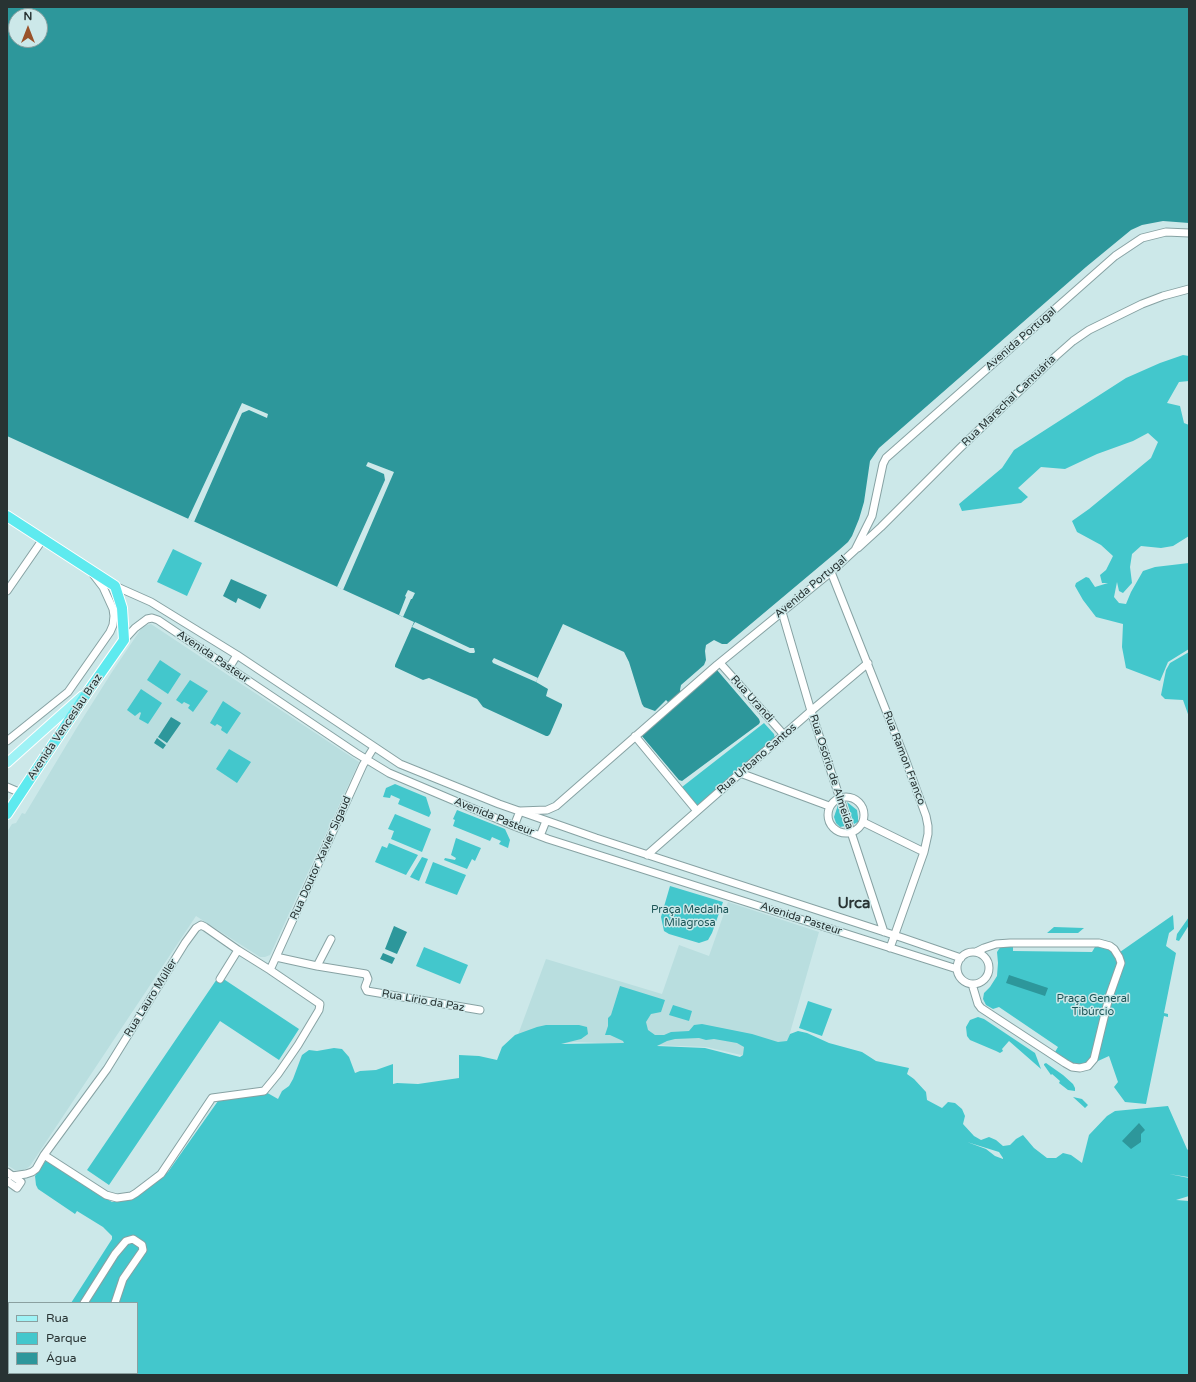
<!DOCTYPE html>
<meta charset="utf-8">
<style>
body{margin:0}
#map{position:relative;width:1196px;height:1382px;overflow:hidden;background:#cce8e9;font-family:"Varela Round",sans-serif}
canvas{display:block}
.frame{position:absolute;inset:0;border:8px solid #283333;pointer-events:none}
.legend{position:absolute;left:8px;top:1302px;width:130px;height:72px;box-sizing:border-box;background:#cce8e9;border:1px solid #8aa0a0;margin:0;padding:5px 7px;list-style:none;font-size:12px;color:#283333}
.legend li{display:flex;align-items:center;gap:8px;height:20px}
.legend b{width:20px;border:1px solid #8aa0a0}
.north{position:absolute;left:8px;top:8px;width:40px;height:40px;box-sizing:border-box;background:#cce8e9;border:1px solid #8aa0a0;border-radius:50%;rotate:0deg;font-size:11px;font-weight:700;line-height:16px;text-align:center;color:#283333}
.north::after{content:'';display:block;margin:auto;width:14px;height:18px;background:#99522a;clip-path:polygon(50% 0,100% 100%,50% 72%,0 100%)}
</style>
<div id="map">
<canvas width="1196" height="1382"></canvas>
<div class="frame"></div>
<ul class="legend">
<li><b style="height:5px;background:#9ef2f5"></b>Rua</li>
<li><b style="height:11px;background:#43c7cc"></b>Parque</li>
<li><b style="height:11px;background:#2d979b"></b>Água</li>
</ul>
<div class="north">N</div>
</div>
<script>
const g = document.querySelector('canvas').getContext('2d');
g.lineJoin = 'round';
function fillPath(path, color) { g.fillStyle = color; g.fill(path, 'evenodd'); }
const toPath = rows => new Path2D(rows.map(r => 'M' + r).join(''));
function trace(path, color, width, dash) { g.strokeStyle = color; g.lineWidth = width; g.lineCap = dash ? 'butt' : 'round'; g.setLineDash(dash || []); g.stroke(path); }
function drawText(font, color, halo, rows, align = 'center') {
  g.font = font + ' "Varela Round",sans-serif'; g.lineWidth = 3; g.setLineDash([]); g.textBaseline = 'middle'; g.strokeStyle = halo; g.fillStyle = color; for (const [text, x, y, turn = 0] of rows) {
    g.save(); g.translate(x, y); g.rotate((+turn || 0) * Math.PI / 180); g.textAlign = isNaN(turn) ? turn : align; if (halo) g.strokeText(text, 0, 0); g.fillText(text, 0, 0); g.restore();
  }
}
fillPath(toPath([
 [151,624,359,762,270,955,265,957,260,957,196,916,30,1166,23,1171,15,1170,7,1165,7,832,12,824,16,823,22,813,25,814,76,729,112,672,143,626],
 [728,902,819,932,781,1064,706,1047,575,1042,541,1046,512,1051,546,959,662,994,679,945,709,956]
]), '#b9dedf');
fillPath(toPath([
 [1183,355,1189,356,1189,381,1179,382,1167,403,1180,406,1184,423,1189,425,1189,536,1173,546,1161,548,1141,546,1132,554,1130,567,1132,583,1123,593,1119,591,1117,582,1114,597,1119,603,1126,604,1131,592,1143,571,1155,567,1189,563,1189,649,1168,662,1160,681,1126,668,1122,647,1123,624,1096,617,1083,600,1075,586,1076,583,1086,577,1089,578,1095,587,1108,583,1102,583,1100,575,1106,570,1113,556,1101,545,1077,532,1072,521,1089,509,1151,458,1158,442,1148,433,1133,441,1097,454,1065,469,1041,467,1018,488,1028,497,1021,503,962,511,959,504,1002,468,1014,450,1126,378,1160,363],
 [173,549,202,563,187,596,157,582],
 [1189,652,1189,717,1183,700,1165,699,1161,695,1166,670,1170,663],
 [160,660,181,674,168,694,147,680],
 [190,680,208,691,193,712,188,708,190,705,184,702,182,704,176,700],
 [141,689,162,703,148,724,139,719,141,713,140,712,135,716,127,710],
 [223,701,241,713,227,734,221,730,222,727,217,724,215,726,210,723],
 [764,723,774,734,775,739,698,806,695,804,682,787],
 [229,749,251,762,237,783,216,769],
 [395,784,426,797,431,813,429,817,398,804,400,799,391,795,390,798,383,797,386,788],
 [847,802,857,810,858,817,858,822,854,824],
 [838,805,845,826,840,827,836,823,834,817],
 [457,810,505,829,510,840,508,848,499,844,501,841,492,837,490,841,453,826,455,820,453,819],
 [395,814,431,829,422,852,391,839,394,831,388,829],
 [456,838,481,848,475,861,472,859,467,869,444,860,445,858,455,860,456,858,451,855],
 [389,843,418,855,406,875,375,862,382,846,387,848],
 [422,857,428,859,419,881,410,877],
 [433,862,466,875,457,895,425,883],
 [670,886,723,902,712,933,708,940,699,943,669,934,664,931,661,917],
 [1173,915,1174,929,1169,933,1166,946,1176,953,1164,1013,1168,1014,1168,1017,1164,1016,1146,1104,1125,1102,1114,1087,1118,1082,1109,1056,1098,1061,1082,1071,1055,1052,1058,1047,999,1007,993,1009,986,1005,983,999,984,993,990,987,997,976,998,963,997,952,1001,946,1013,946,1013,951,1092,952,1095,947,1098,946,1120,952],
 [1189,917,1189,925,1179,941,1176,940,1177,934],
 [1054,927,1084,928,1078,933,1047,933],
 [424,947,468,965,460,984,416,966],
 [219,976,299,1029,279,1060,220,1021,109,1185,87,1170],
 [620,986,665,1000,661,1012,651,1014,646,1022,648,1030,655,1035,664,1035,671,1032,689,1031,694,1025,702,1024,752,1034,778,1042,787,1041,790,1034,798,1031,807,1033,829,1043,862,1052,876,1061,909,1068,907,1074,914,1079,926,1092,927,1100,942,1108,948,1102,955,1103,962,1109,965,1116,963,1124,974,1136,981,1140,989,1137,996,1140,1003,1146,1010,1145,1016,1139,1023,1135,1034,1148,1047,1158,1056,1158,1063,1153,1071,1155,1082,1163,1089,1135,1107,1116,1115,1111,1168,1106,1187,1149,1189,1151,1188,1177,1169,1174,1189,1178,1189,1196,1176,1200,1189,1201,1189,1375,7,1375,7,1360,9,1357,9,1373,137,1373,137,1303,71,1303,112,1239,112,1236,103,1227,77,1211,75,1214,38,1189,36,1185,35,1176,47,1159,102,1196,112,1202,119,1201,168,1172,218,1101,222,1098,264,1091,278,1099,282,1091,289,1086,293,1079,302,1055,309,1050,317,1051,334,1048,342,1049,349,1057,355,1073,360,1071,376,1070,393,1064,393,1084,397,1083,418,1084,459,1078,459,1055,479,1056,497,1060,502,1047,515,1035,537,1027,546,1025,579,1025,587,1027,588,1034,581,1039,561,1044,624,1043,623,1041,610,1035,605,1035,608,1026,608,1018,611,1015],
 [699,1038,706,1040,714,1039,737,1043,744,1047,743,1055,740,1057,705,1048,657,1046,667,1041,675,1039],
 [967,1142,999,1152,1003,1158,1003,1159,995,1156,986,1149],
 [808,1001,832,1009,822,1036,799,1028],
 [673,1005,692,1011,689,1021,669,1015],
 [978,1017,984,1019,1035,1053,1041,1069,1009,1041,1002,1049,1003,1051,1000,1053,996,1051,970,1040,967,1036,966,1027,970,1020],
 [1046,1063,1063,1075,1073,1084,1075,1088,1075,1091,1068,1090,1059,1083,1060,1081,1052,1074,1051,1075,1044,1065,1044,1064],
 [1073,1097,1082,1099,1088,1105,1085,1108]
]), '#43c7cc');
fillPath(toPath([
 [7,7,1189,7,1189,223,1163,221,1142,225,1131,230,1086,267,879,448,870,461,864,502,859,519,852,536,848,542,839,550,727,644,722,644,714,640,706,645,705,651,706,660,704,665,681,685,680,690,682,694,717,670,759,719,760,722,759,724,682,781,679,780,641,735,672,706,666,700,655,711,644,707,642,704,629,662,624,652,563,624,536,682,548,689,546,696,562,704,562,706,550,734,548,736,546,736,483,707,477,699,429,678,423,680,395,667,395,665,414,622,7,436],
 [16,16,40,16,40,40,16,40],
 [231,579,267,595,260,609,238,598,236,603,223,596],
 [171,717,181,723,167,743,158,737],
 [157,738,166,745,163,749,154,743],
 [394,926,407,932,397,954,385,949],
 [383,953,395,958,392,964,380,959],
 [1009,975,1048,988,1045,996,1006,983],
 [1139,1123,1145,1130,1141,1134,1141,1142,1131,1149,1122,1141]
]), '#2d979b');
fillPath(toPath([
 [242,403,268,414,267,418,249,410,242,413,194,522,188,519],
 [368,462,394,472,343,590,337,587,385,480,384,474,366,466],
 [408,590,415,593,412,599,411,599,403,617,399,615,406,597,405,596],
 [415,622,470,648,474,648,475,652,474,653,470,653,412,627],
 [494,658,538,678,536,682,493,663,492,661]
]), '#cce8e9');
const minor = toPath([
 [858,548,881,527,960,448,1056,356,1073,341,1089,330,1142,304,1163,296,1189,289],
 [831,572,906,761,926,816,928,826,928,834,924,852,890,948],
 [115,586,151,602,237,655,400,764,499,804,596,838,903,938,961,958],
 [7,591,43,539],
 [782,612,811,711,884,932],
 [124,640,135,628,147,619,152,618,158,620,356,753,389,773,514,826,548,839,957,969],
 [720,663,784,735],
 [229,668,237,655],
 [635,736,697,811],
 [7,741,68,692,110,632,113,625,114,616,113,609,103,587,93,574],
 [740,773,829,806],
 [7,787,21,793],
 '828 815a18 18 0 1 1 36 0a18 18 0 1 1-36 0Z',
 [863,822,924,852],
 [514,826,520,811,547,810,556,806,717,665,831,572,855,550,872,516,883,464,886,458,1038,324,1115,256,1142,238,1166,232,1189,233],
 [540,836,546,821],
 [647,855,811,711,868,663],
 '957 968a16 16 0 1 1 32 0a16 16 0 1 1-32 0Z',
 [276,957,317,966,366,974,368,979,365,987,367,991,480,1010],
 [317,966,331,939],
 [270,970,363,765,374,747],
 [220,979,238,950],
 [972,984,978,1004,981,1008,1065,1063,1072,1067,1080,1068,1088,1066,1094,1059,1109,997,1121,963,1119,957,1114,949,1110,946,1099,943,1010,943,996,944,984,948,976,952],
 [7,1172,21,1182,17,1188,7,1181],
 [12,1176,26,1174,32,1172,36,1169,44,1155,107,1069,185,943,196,928,201,925,205,927,238,950,270,970,320,1004,319,1010,298,1045,278,1074,264,1091,212,1098,161,1174,136,1193,131,1196,117,1198,106,1195,44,1155],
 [84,1303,115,1254,126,1241,133,1239,142,1245,143,1250,123,1279,115,1303],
 [9,1375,9,1373],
 [64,1375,65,1373]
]);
const major = toPath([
 [7,763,82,696]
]);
const highway = toPath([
 [7,516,115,586,122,608,124,640,89,690,7,814]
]);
trace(minor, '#87a2a3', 9);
trace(major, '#fff', 11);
trace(highway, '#fff', 12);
trace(minor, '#fff', 7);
trace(major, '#9ef2f5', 9);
trace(highway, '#5eeaef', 10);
drawText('11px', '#283333', '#cce8e9', [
 ["Avenida Portugal",1021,339,-41],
 ["Rua Marechal Cantuária",1009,401,-44],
 ["Avenida Portugal",811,587,-40],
 ["Avenida Pasteur",213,657,34],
 ["Rua Urandi",752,699,48],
 ["Avenida Venceslau Braz",65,727,-56],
 ["Rua Ramon Franco",904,758,69],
 ["Rua Urbano Santos",757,759,-41],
 ["Rua Osório de Almeida",831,772,72],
 ["Avenida Pasteur",494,817,22],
 ["Rua Doutor Xavier Sigaud",321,858,-66],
 ["Avenida Pasteur",801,919,18],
 ["Rua Lauro Müller",151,998,-58],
 ["Rua Lírio da Paz",423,1001,10]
]);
drawText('11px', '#1c5557', '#cce8e9', [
 ["Praça Medalha",690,910],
 ["Milagrosa",690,923],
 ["Praça General",1093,999],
 ["Tibúrcio",1093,1012]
]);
drawText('bold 15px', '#283333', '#cce8e9', [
 ["Urca",854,904]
]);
</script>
